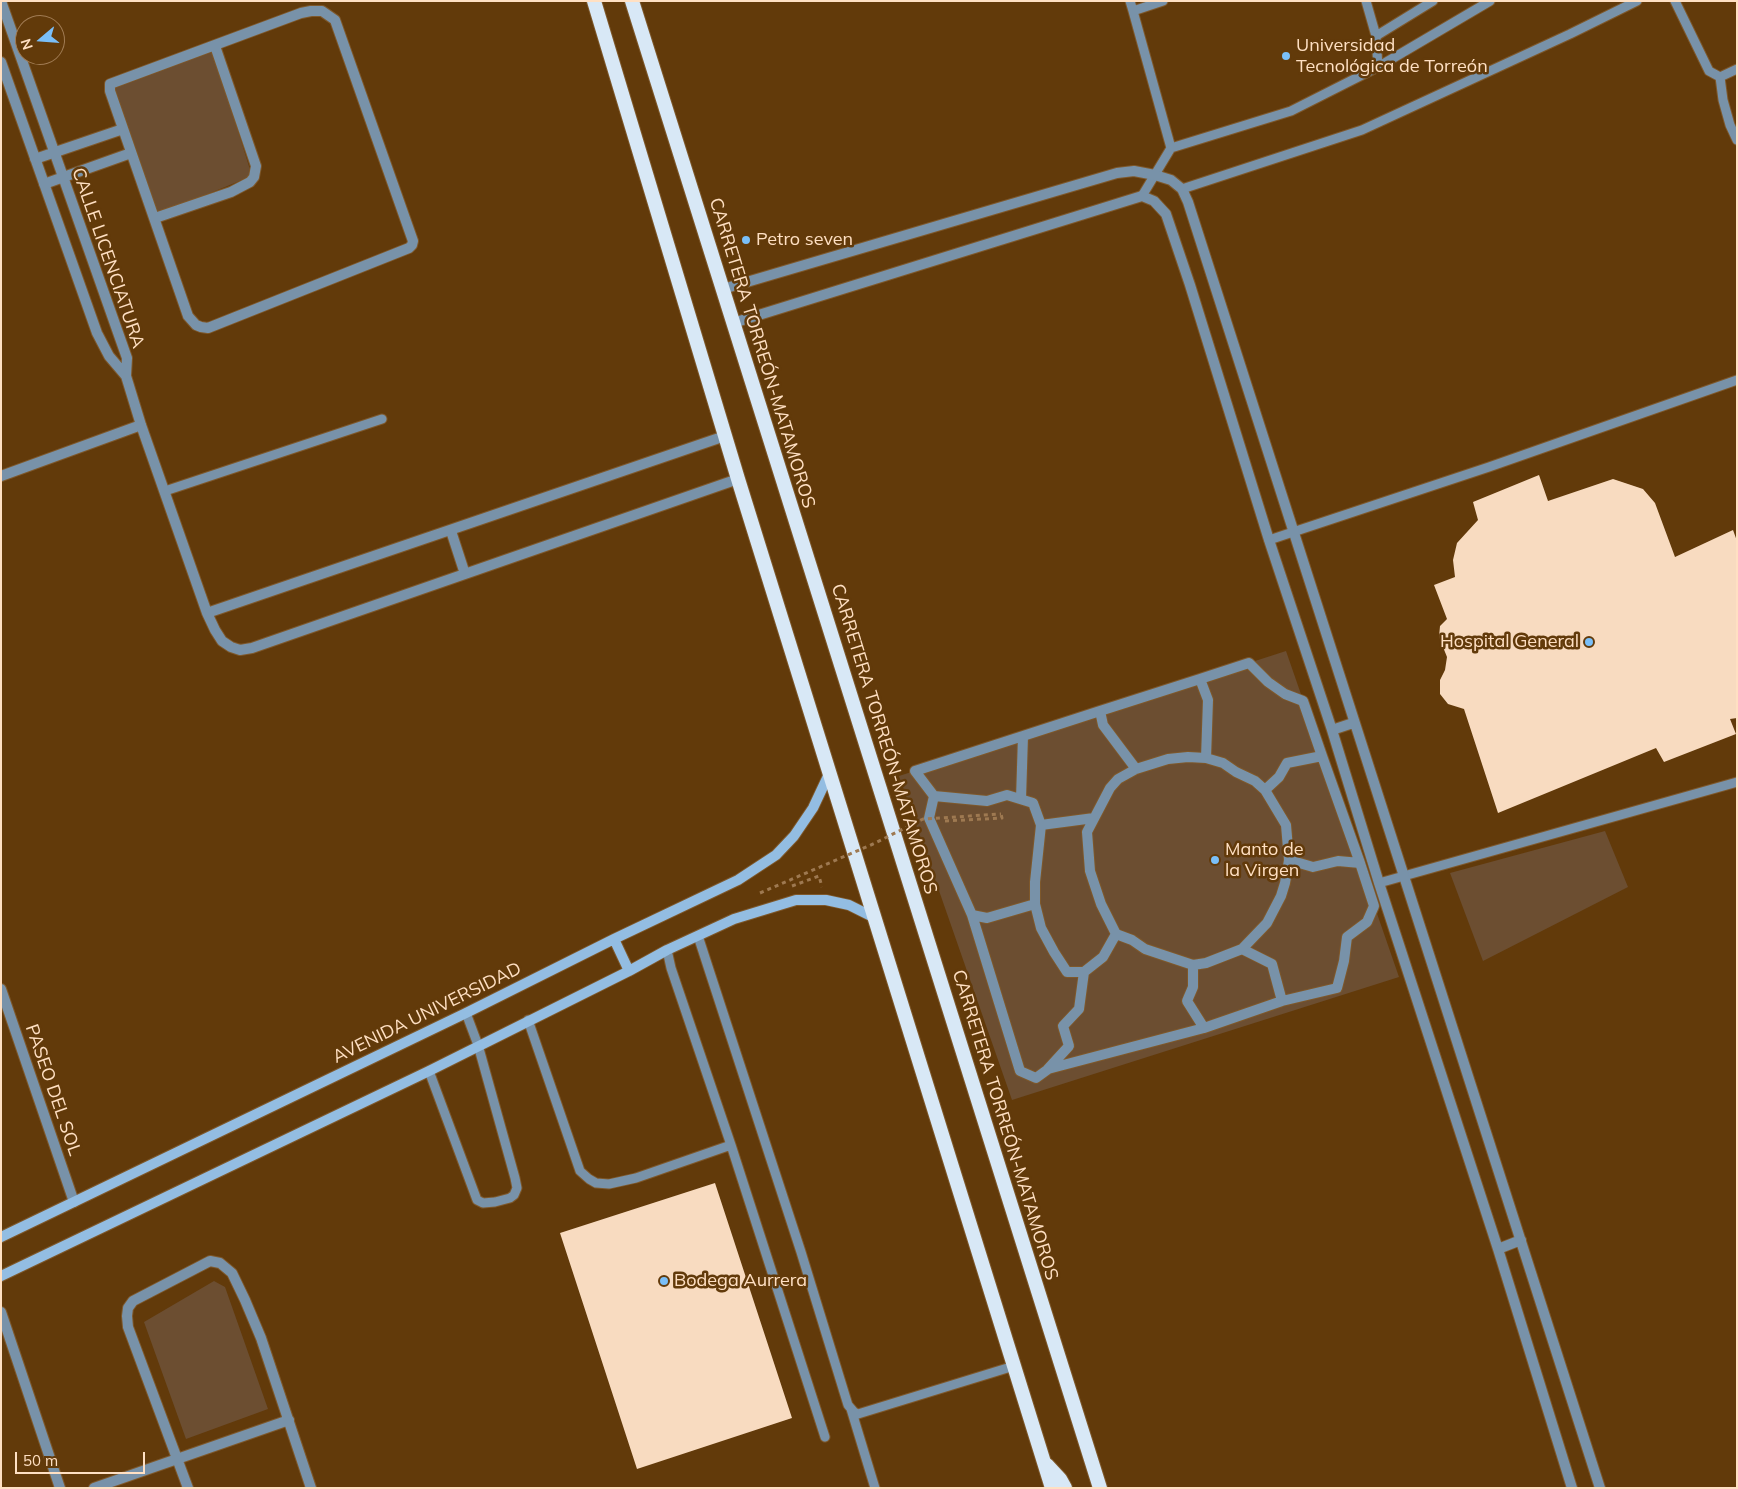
<!DOCTYPE html>
<meta charset="utf-8">
<style>
body{margin:0}
#map{position:relative;width:1738px;height:1489px;overflow:hidden;background:#623a0a;font-family:Mulish,sans-serif}
canvas{display:block}
.frame{position:absolute;inset:0;border:2px solid #ffe0c3;pointer-events:none}
.north{position:absolute;left:15px;top:15px;width:50px;height:50px;box-sizing:border-box;background:#623a0a;border:1px solid #a17c54;border-radius:50%;rotate:252deg;font-size:14px;font-weight:700;line-height:20px;text-align:center;color:#ffe0c3}
.north::after{content:'';display:block;margin:auto;width:18px;height:22px;background:#7abff8;clip-path:polygon(50% 0,100% 100%,50% 72%,0 100%)}
.scale{position:absolute;left:15px;top:1452px;width:130px;height:22px;box-sizing:border-box;border:2px solid #ffe0c3;border-top:0;padding-left:6px;font-size:15px;line-height:18px;white-space:nowrap;color:#ffe0c3;-webkit-text-stroke:4px #623a0a;paint-order:stroke}
</style>
<div id="map">
<canvas width="1738" height="1489"></canvas>
<div class="frame"></div>
<div class="north">N</div>
<div class="scale">50 m</div>
</div>
<script>
const g = document.querySelector('canvas').getContext('2d');
g.lineJoin = 'round';
function fillPath(path, color) { g.fillStyle = color; g.fill(path, 'evenodd'); }
const toPath = rows => new Path2D(rows.map(r => 'M' + r).join(''));
function trace(path, color, width, dash) { g.strokeStyle = color; g.lineWidth = width; g.lineCap = dash ? 'butt' : 'round'; g.setLineDash(dash || []); g.stroke(path); }
function drawText(font, color, halo, rows, align = 'center') {
  g.font = font + ' Mulish,sans-serif'; g.lineWidth = 5; g.setLineDash([]); g.textBaseline = 'middle'; g.strokeStyle = halo; g.fillStyle = color; for (const [text, x, y, turn = 0] of rows) {
    g.save(); g.translate(x, y); g.rotate((+turn || 0) * Math.PI / 180); g.textAlign = isNaN(turn) ? turn : align; if (halo) g.strokeText(text, 0, 0); g.fillText(text, 0, 0); g.restore();
  }
}
fillPath(toPath([
 [213,50,252,176,156,215,112,86],
 [1286,651,1399,977,1012,1100,899,776],
 [1605,831,1628,887,1483,961,1450,873],
 [214,1281,225,1287,268,1409,186,1439,144,1322]
]), '#6c4e31');
fillPath(toPath([
 [1539,475,1548,501,1613,479,1643,489,1655,503,1675,557,1733,530,1737,541,1737,718,1730,719,1736,734,1664,762,1656,748,1498,813,1464,709,1448,704,1440,694,1440,680,1445,670,1447,657,1439,637,1440,626,1447,619,1434,585,1455,577,1453,560,1457,543,1478,520,1473,502],
 [715,1183,792,1418,637,1469,560,1233]
]), '#f8dbc0');
const service = toPath([
 [1130,1,1133,11],
 [1366,1,1376,36,1378,67],
 [1675,1,1709,71,1720,77,1737,69],
 [1376,36,1433,1],
 [1720,77,1723,100,1730,125,1737,140],
 [1171,148,1291,111,1378,67,1490,1],
 [1182,189,1362,130,1570,34,1637,1],
 [1142,196,1171,148,1133,11,1163,1],
 [165,491,382,419],
 [1269,540,1489,467,1737,380],
 [1379,883,1737,782],
 [698,936,801,1252,848,1405,854,1412,858,1414,1014,1366],
 [528,1020,580,1171,589,1179,596,1183,609,1184,636,1178,731,1145,671,968,667,950],
 [429,1071,477,1200,483,1203,495,1202,510,1198,514,1195,517,1188,515,1178,478,1045,466,1013],
 [731,1145,825,1437],
 [851,1409,875,1488]
]);
const pedestrian = toPath([
 [1200,679,1249,663,1268,682,1285,694,1303,701,1322,756,1287,763,1279,777,1265,790],
 [1100,711,1200,679,1208,700,1206,758],
 [1023,736,1100,711,1103,725,1136,769],
 [1322,756,1360,863],
 [934,796,915,771,1023,736,1021,799],
 [1041,825,1094,818],
 [972,915,929,818,934,796,987,801,1007,795,1033,803,1041,825,1035,882,1035,904],
 [1084,972,1067,972,1054,952,1041,928,1035,904,987,918,972,915,1020,1071,1036,1078,1047,1070,1069,1046,1063,1026,1079,1009,1084,972,1103,957,1116,934,1101,904,1090,871,1087,832,1110,788,1118,779,1136,769,1168,759,1188,757,1206,758,1223,763,1236,772,1255,781,1265,790,1286,825,1289,860,1285,883,1281,896,1267,923,1242,949,1206,963,1193,965,1145,949,1132,940,1116,934],
 [1282,1001,1337,988,1344,961,1347,937,1367,922,1374,906,1360,863,1338,861,1313,867,1289,860],
 [1204,1028,1282,1001,1272,964,1242,949],
 [1048,1069,1204,1028,1187,1001,1193,987,1193,965]
]);
const minor = toPath([
 [1,1,127,358,126,376],
 [311,11,322,11,335,20,413,241,412,245,409,248,208,328,201,327,196,325,188,316,110,91,110,84,301,13,311,11],
 [1,62,97,333,109,356,126,376,141,425,207,613,215,630,222,641,231,647,240,650,252,648,738,479],
 [35,159,123,129],
 [44,184,131,153],
 [155,218,231,192,250,182,254,177,256,166,215,46],
 [723,289,1117,173,1134,171,1155,175,1171,180,1182,189,1188,202,1600,1488],
 [733,323,1142,196,1154,201,1166,214,1190,285,1269,540,1332,730,1379,883,1498,1249,1572,1488],
 [1,476,141,425],
 [451,531,465,574],
 [207,613,725,436],
 [1332,730,1353,723],
 [1,989,74,1202],
 [1498,1249,1521,1240],
 [1,1312,60,1488],
 [94,1488,289,1420],
 [188,1488,128,1327,127,1316,128,1308,133,1301,210,1261,220,1263,232,1273,245,1300,261,1338,311,1488]
]);
const secondary = toPath([
 [614,939,629,971],
 [1,1237,466,1013,614,939,738,880,776,855,794,836,813,808,829,774],
 [1,1276,429,1071,629,971,667,950,734,919,796,900,826,900,849,905,873,917]
]);
const trunk = toPath([
 [594,1,738,479,1052,1488],
 [632,1,1100,1488],
 [1047,1465,1060,1479,1065,1488]
]);
trace(service, '#7e582b', 11);
trace(pedestrian, '#7e582b', 12);
trace(minor, '#7e582b', 12);
trace(secondary, '#7e582b', 12);
trace(trunk, '#7e582b', 16);
trace(toPath([
 [945,821,1002,818,1001,814],
 [792,886,819,876,822,887]
]), '#9e7951', 3, [4, 4]);
trace(service, '#7892a9', 9);
trace(pedestrian, '#7892a9', 10);
trace(minor, '#7892a9', 10);
trace(secondary, '#93bde2', 10);
trace(trunk, '#d8e8f6', 14);
trace(toPath([
 [760,893,873,844,923,819,1001,814]
]), '#9e7951', 3, [4, 4]);
for (const [x, y, r, color] of [
 [1286,56,5,"#7abff8"],
 [746,240,5,"#7abff8"],
 [1589,642,5,"#7abff8"],
 [1215,860,5,"#7abff8"],
 [664,1281,5,"#7abff8"]
]) { const dot = new Path2D(); dot.arc(x, y, r, 0, 2 * Math.PI); g.fillStyle = color; g.fill(dot); trace(dot, '#623a0a', 2); }
drawText('18px', '#ffe0c3', '#623a0a', [
 ["Universidad",1296,46],
 ["Tecnológica de Torreón",1296,67],
 ["Petro seven",756,240],
 ["Hospital General",1579,642,"right"],
 ["Manto de",1225,850],
 ["la Virgen",1225,871],
 ["Bodega Aurrera",674,1281]
], 'left');
drawText('18px', '#ffe0c3', '#623a0a', [
 ["CALLE LICENCIATURA",108,258,71],
 ["CARRETERA TORREÓN-MATAMOROS",762,353,73],
 ["CARRETERA TORREÓN-MATAMOROS",884,739,73],
 ["AVENIDA UNIVERSIDAD",427,1013,-26],
 ["PASEO DEL SOL",53,1090,71],
 ["CARRETERA TORREÓN-MATAMOROS",1005,1125,73]
]);
</script>
